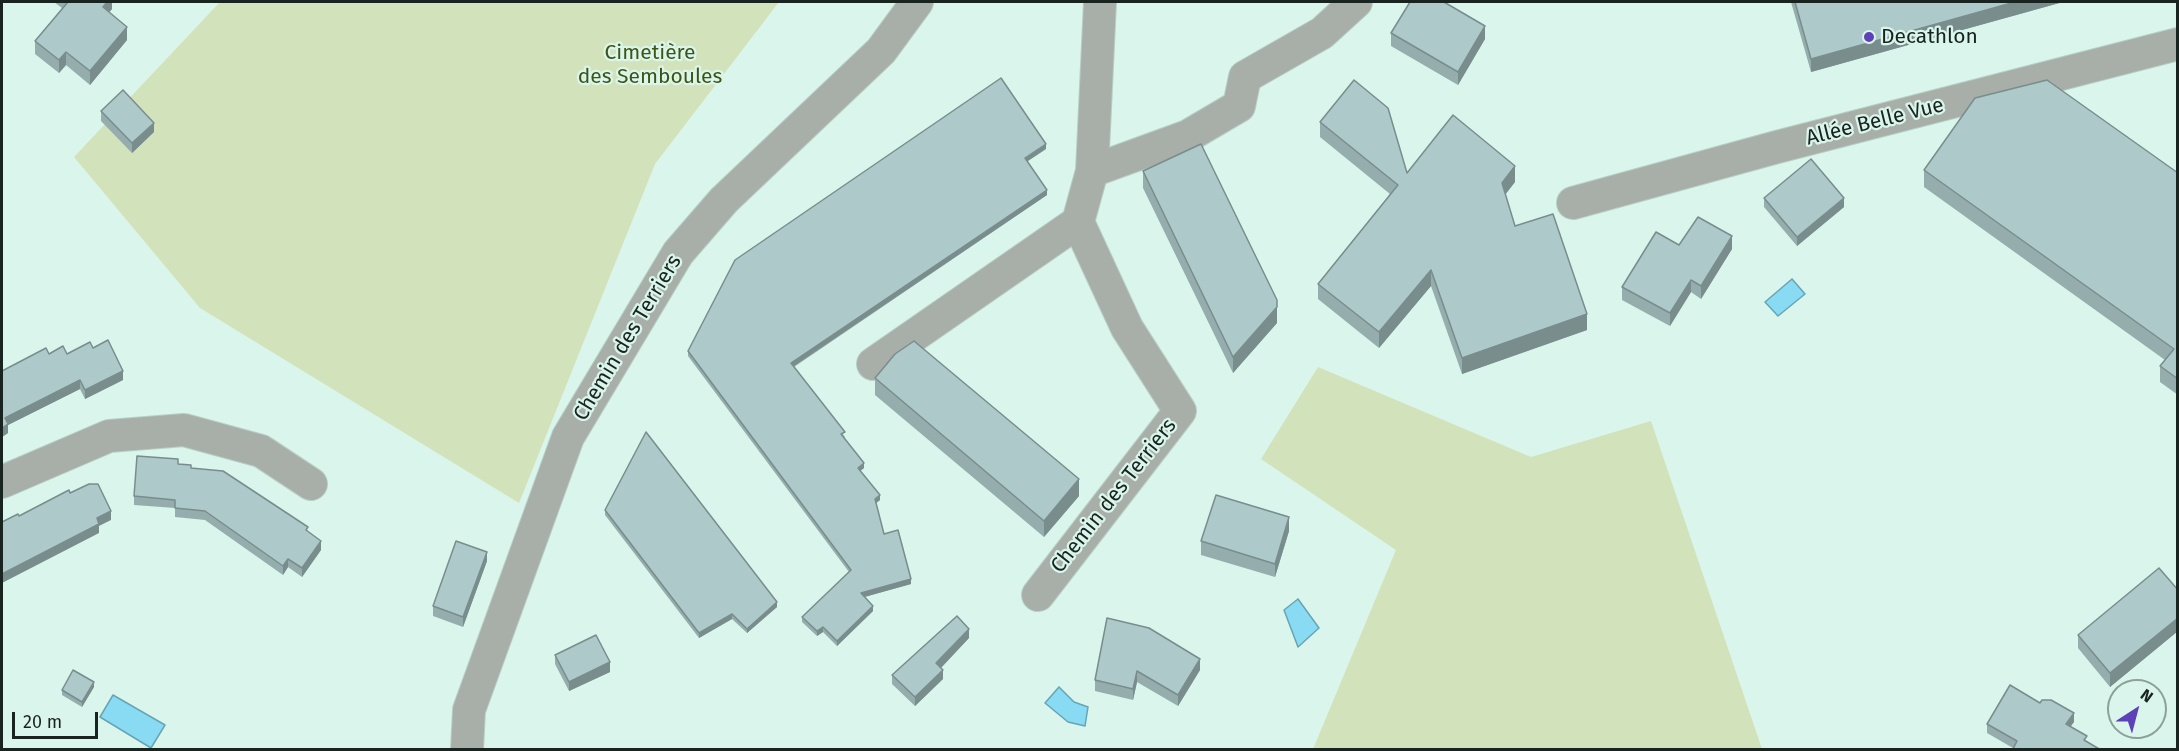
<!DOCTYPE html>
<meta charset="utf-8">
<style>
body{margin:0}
#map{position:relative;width:2179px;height:751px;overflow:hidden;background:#daf5eb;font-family:"Fira Sans",sans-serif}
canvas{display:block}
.frame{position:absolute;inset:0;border:3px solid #192320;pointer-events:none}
.north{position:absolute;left:2107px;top:679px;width:60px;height:60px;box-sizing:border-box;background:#daf5eb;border:2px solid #8da19a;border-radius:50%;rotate:36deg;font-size:16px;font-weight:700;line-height:24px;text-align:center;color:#192320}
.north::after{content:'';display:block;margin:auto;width:21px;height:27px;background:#5c41b9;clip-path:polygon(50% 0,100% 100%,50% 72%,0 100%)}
.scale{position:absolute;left:12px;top:712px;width:86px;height:27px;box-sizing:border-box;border:3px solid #192320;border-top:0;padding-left:8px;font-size:18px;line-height:21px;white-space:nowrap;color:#192320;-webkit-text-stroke:4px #daf5eb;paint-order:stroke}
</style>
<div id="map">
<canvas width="2179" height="751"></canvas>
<div class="frame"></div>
<div class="north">N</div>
<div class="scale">20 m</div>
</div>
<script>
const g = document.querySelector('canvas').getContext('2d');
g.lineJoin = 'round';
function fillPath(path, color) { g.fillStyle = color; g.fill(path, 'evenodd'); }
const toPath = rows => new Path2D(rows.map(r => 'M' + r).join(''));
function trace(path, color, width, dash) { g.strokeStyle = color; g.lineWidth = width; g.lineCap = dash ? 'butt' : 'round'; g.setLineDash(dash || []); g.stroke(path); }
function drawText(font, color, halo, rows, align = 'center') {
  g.font = font + ' "Fira Sans",sans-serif'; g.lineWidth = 4.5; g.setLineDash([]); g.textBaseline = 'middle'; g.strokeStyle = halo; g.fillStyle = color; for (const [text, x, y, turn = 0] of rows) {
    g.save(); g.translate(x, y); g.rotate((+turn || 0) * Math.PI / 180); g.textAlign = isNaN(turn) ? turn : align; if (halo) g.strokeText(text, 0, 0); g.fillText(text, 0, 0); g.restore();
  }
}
fillPath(toPath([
 [220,2,779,2,655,164,519,503,200,308,74,157],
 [1318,367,1531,457,1651,421,1762,749,1313,749,1396,550,1261,459]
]), '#d2e3bb');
const water = toPath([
 [1792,279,1805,294,1778,316,1765,302,1792,279],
 [1298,599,1319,628,1298,647,1284,610,1298,599],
 [1059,687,1074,702,1088,707,1085,726,1068,722,1045,703,1059,687],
 [113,695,165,725,151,748,100,717,113,695]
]);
fillPath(water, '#89dbf3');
trace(water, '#67a4b4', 1.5);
const street = toPath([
 [1092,171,1188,136,1239,106,1245,77,1322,33,1356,2],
 [1573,203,1777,147,2178,44],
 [873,364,1078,222],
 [2,482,109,436,184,430,261,451,311,484],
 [1038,595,1180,411,1127,328,1078,222,1092,171,1100,2],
 [467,750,469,710,568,437,678,253,724,200,881,51,917,2]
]);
trace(street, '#b7cfc6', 34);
trace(street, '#a7afa8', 32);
fillPath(toPath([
 [54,2,112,2,112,9,109,12,127,40,90,85,66,65,59,73,35,54,35,41,62,8],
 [1791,2,2063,2,1811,72],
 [1391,33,1485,39,1458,85,1391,46],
 [101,111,154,132,132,153,101,121],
 [1320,122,1407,173,1515,182,1505,194,1515,226,1587,330,1462,374,1431,286,1379,348,1318,299,1318,284,1390,194,1320,137],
 [1046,149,1027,161,1047,195,794,367,845,437,844,437,864,468,860,471,880,500,876,503,884,534,911,584,864,597,873,611,837,646,823,632,817,636,802,622,802,617,849,572,688,356,688,351],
 [1924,170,2178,173,2178,395,2160,382,2160,366,2165,360,1924,187],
 [1143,171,1277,323,1233,373,1143,188],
 [1764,198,1844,207,1797,246,1764,207],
 [1679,245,1732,249,1701,299,1691,292,1670,326,1622,300,1622,287],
 [93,348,123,380,85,399,80,389,8,425,8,433,2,437,2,371,49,354,67,354],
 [875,378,1079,496,1044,537,875,395],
 [178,464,191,468,308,532,321,550,302,577,288,567,283,575,205,520,175,517,175,508,134,505,134,496],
 [605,510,777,607,747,633,732,619,699,638,605,515],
 [1289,531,1275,577,1201,555,1201,541],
 [487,561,463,627,433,616,433,606],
 [2178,590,2178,631,2110,687,2078,648,2078,635],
 [1107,618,1200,670,1178,706,1137,682,1133,700,1095,691,1095,680],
 [969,638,941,668,943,679,915,706,892,684,892,675],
 [555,655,610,672,569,691,555,664],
 [94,687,82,707,62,695,62,690],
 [2074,722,2013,748,1987,733,1987,724]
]), '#95adad');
fillPath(toPath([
 [107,2,112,2,112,9,103,20,103,7],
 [2015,2,2063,2,1811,72,1811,59],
 [1485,26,1485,39,1458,85,1458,72],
 [127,27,127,40,90,85,90,71],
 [66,52,66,65,59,73,59,60],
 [154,123,154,132,132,153,132,143],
 [1046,144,1046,149,1025,163,1025,158],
 [1515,166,1515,182,1502,199,1502,183],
 [1047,190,1047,195,791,368,791,363],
 [1844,198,1844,207,1797,246,1797,237],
 [1732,236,1732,249,1701,299,1701,286],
 [1431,270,1431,286,1379,348,1379,332],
 [1691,280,1691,292,1670,326,1670,313],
 [1277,307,1277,323,1233,373,1233,357],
 [1587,314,1587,330,1462,374,1462,358],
 [123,371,123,380,85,399,85,390],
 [80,380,80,389,8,425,8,433,2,437,2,428,5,418],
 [864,463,864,468,858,473,858,468],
 [1079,479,1079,496,1044,537,1044,521],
 [880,495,880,500,875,504,875,499],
 [111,511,111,520,99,526,99,533,2,583,2,574,97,518],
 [1289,517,1289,531,1275,577,1275,564],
 [321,541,321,550,302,577,302,568],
 [487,552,487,561,463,627,463,617],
 [288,559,288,567,283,575,283,566],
 [911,579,911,584,861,598,861,593],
 [777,602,777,607,747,633,747,629],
 [873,606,873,611,837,646,837,641],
 [732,614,732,619,699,638,699,633],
 [2178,618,2178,631,2110,687,2110,673],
 [823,627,823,632,817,636,817,631],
 [969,629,969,638,936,673,936,663],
 [1200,659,1200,670,1178,706,1178,695],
 [610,662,610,672,569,691,569,682],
 [943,670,943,679,915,706,915,697],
 [1137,671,1137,682,1133,700,1133,689],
 [94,682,94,687,82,707,82,702],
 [2074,713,2074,722,2066,733,2066,724]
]), '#798d8d');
const building = toPath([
 [68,2,107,2,103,7,127,27,90,71,66,52,59,60,35,41,68,2],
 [1410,2,1444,2,1485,26,1458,72,1391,33,1410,2],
 [1795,2,2015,2,1811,59,1795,2],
 [1001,78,1046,144,1025,158,1047,190,791,363,845,432,841,434,864,463,858,468,880,495,875,499,884,534,898,530,911,579,861,593,873,606,837,641,823,627,817,631,802,617,851,570,688,351,735,260,1001,78],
 [1354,80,1388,108,1407,173,1453,115,1515,166,1502,183,1515,226,1553,214,1587,314,1462,358,1431,270,1379,332,1318,284,1398,185,1320,122,1354,80],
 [2047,80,2178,173,2178,379,2160,366,2174,349,1924,170,1975,98,2047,80],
 [123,90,154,123,132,143,101,111,123,90],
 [1201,144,1277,300,1277,307,1233,357,1143,171,1201,144],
 [1811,159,1844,198,1797,237,1764,198,1811,159],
 [1698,217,1732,236,1701,286,1691,280,1670,313,1622,287,1656,232,1679,245,1698,217],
 [108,340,123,371,85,390,80,380,5,418,8,424,2,428,2,371,46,348,49,354,63,346,67,354,90,342,93,348,108,340],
 [914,341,1079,479,1044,521,875,378,895,354,914,341],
 [646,432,777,602,747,629,732,614,699,633,605,510,646,432],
 [137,456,178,459,178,464,191,465,191,468,223,471,308,527,306,530,321,541,302,568,288,559,283,566,205,511,175,508,175,500,134,496,137,456],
 [89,484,98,484,111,511,97,518,99,524,2,574,2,522,18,514,19,516,69,490,70,493,89,484],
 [1216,495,1289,517,1275,564,1201,541,1216,495],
 [456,541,487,552,463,617,433,606,456,541],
 [2159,568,2178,590,2178,618,2110,673,2078,635,2159,568],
 [957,616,969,629,936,663,943,670,915,697,892,675,957,616],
 [1107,618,1149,628,1200,659,1178,695,1137,671,1133,689,1095,680,1107,618],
 [596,635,610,662,569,682,555,655,596,635],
 [73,670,94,682,82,702,62,690,73,670],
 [2010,685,2040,703,2042,700,2051,700,2074,713,2066,724,2087,736,2084,740,2101,750,2013,749,2017,741,1987,724,2010,685]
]);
fillPath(building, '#adc9c9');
trace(building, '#798d8d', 1.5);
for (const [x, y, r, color] of [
 [1869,37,6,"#5c41b9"]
]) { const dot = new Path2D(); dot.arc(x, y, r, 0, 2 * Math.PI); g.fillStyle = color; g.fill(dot); trace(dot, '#daf5eb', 2); }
drawText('21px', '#192320', '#daf5eb', [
 ["Decathlon",1881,37]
], 'left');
drawText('21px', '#3f5412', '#daf5eb', [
 ["Cimetière",650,53],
 ["des Semboules",650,77]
]);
drawText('21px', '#192320', '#daf5eb', [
 ["Allée Belle Vue",1875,122,-14],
 ["Chemin des Terriers",628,338,-59],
 ["Chemin des Terriers",1114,496,-52]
]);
</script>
